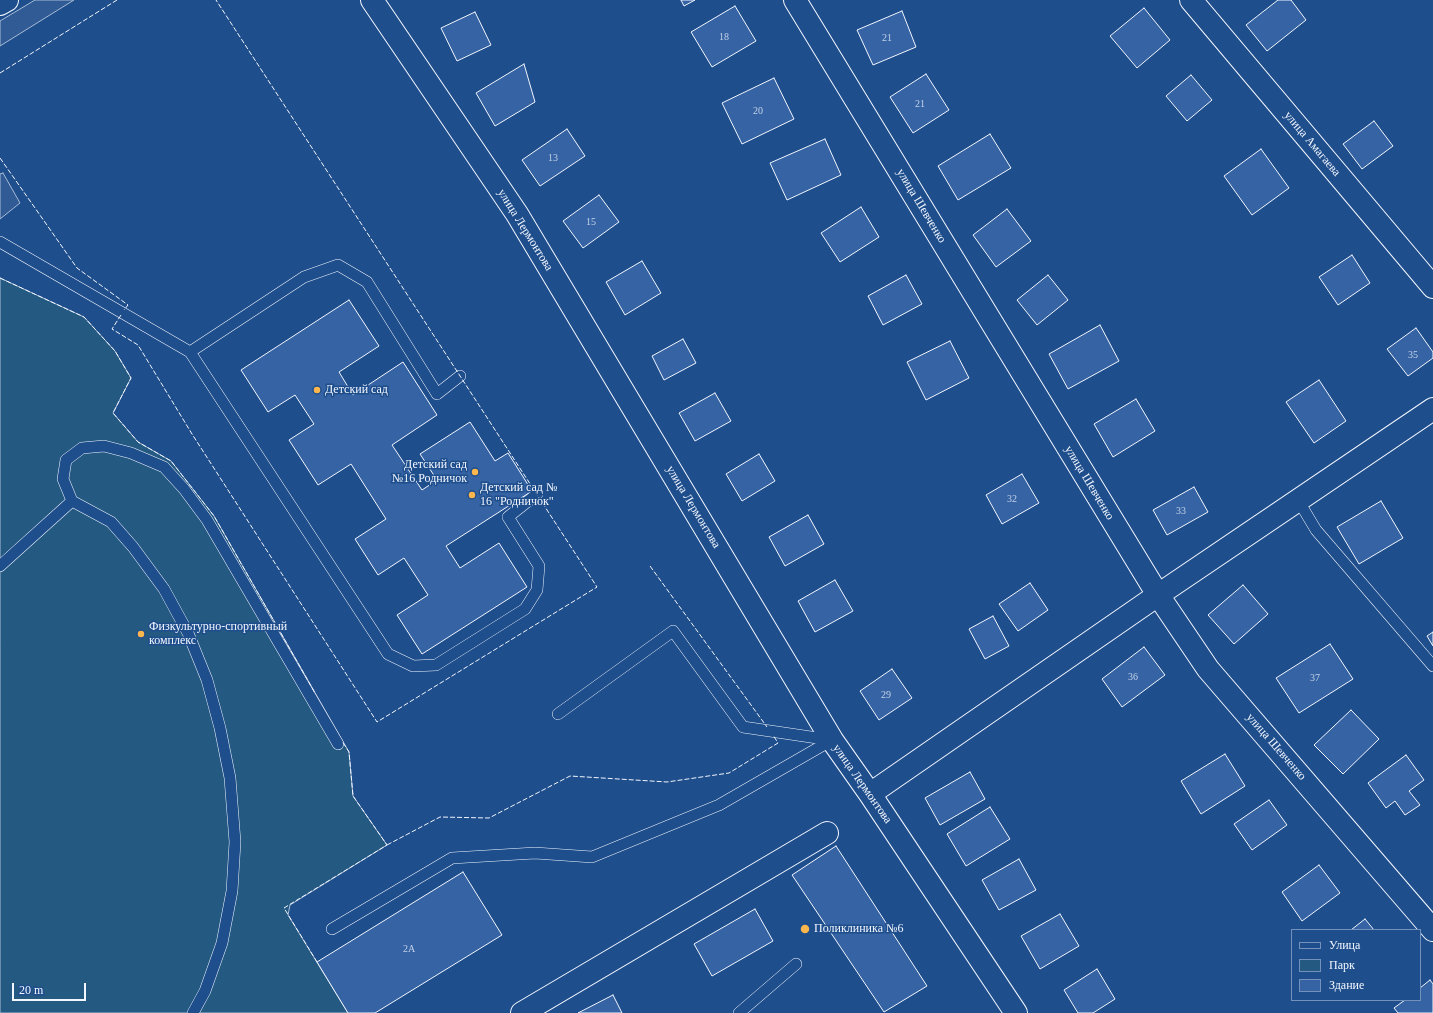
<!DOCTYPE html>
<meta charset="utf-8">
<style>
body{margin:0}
#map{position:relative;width:1433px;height:1013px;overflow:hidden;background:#1f4e8c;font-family:"Times New Roman",serif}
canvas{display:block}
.legend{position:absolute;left:1291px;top:929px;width:130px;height:72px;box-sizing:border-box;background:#1f4e8c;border:1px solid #7391ba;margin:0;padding:5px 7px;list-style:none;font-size:12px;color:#f2f6ff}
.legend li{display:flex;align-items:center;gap:8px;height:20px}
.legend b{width:20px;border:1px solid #7391ba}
.scale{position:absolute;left:12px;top:983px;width:74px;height:18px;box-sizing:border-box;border:2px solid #f2f6ff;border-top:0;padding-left:5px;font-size:12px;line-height:14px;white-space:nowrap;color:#f2f6ff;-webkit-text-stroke:3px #1f4e8c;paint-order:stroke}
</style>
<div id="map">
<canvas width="1433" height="1013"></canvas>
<ul class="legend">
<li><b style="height:5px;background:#1f4e8c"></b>Улица</li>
<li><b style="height:11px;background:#245a82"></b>Парк</li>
<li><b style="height:11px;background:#3563a3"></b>Здание</li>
</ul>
<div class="scale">20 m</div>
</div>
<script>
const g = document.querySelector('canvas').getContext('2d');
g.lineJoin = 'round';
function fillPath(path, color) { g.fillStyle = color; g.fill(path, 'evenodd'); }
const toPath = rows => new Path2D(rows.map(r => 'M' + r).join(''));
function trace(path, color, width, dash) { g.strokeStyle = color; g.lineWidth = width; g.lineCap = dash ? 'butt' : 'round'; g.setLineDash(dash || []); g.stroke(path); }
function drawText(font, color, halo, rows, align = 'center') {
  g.font = font + ' "Times New Roman",serif'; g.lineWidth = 3; g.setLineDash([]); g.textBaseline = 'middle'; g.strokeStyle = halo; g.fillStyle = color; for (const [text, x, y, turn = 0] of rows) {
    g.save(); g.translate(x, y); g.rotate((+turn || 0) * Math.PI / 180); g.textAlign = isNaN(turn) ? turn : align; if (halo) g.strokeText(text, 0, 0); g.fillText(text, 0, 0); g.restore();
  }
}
const green = toPath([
 [0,278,84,317,115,351,131,378,113,413,138,442,171,461,214,516,349,752,353,796,387,845,290,905,288,915,348,1013,0,1013,0,278]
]);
fillPath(green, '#245a82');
trace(green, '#a8bbd7', 1);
const parking = toPath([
 [35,0,74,0,0,46,0,21,35,0],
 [3,173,20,203,0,219,0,174,3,173]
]);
fillPath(parking, '#305b95');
trace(parking, '#a8bbd7', 1);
const building = toPath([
 [681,0,695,0,684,6,681,0],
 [1278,0,1291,0,1306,20,1267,51,1246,25,1278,0],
 [735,6,756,41,712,67,691,32,735,6],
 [1144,8,1170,40,1137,68,1110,36,1144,8],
 [902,11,916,47,873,65,857,30,902,11],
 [475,12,491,45,457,61,441,28,475,12],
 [524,64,535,102,495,126,476,93,524,64],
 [926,74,949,110,913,133,890,97,926,74],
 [1191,75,1212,100,1187,121,1166,96,1191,75],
 [774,78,794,119,742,144,722,103,774,78],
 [1374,121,1393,146,1362,169,1343,144,1374,121],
 [567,129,585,156,540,186,522,160,567,129],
 [990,134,1011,168,958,200,938,166,990,134],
 [825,139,841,175,787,200,770,163,825,139],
 [1261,149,1289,188,1252,215,1224,176,1261,149],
 [599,195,619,222,583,248,563,221,599,195],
 [861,207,879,237,840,262,821,233,861,207],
 [1007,209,1031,241,996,267,973,235,1007,209],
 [1352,255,1370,283,1338,305,1319,277,1352,255],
 [642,261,661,293,625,315,606,282,642,261],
 [906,275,922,304,883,325,868,296,906,275],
 [1048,275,1068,300,1037,325,1017,300,1048,275],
 [349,300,379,346,339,372,353,395,403,362,437,415,392,445,422,490,437,480,420,454,470,422,495,461,508,453,532,491,446,546,460,568,499,543,527,587,422,654,397,615,428,595,404,558,378,575,355,539,386,519,351,464,318,485,289,440,314,424,295,395,268,412,241,370,349,300],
 [1100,325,1119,361,1068,389,1049,354,1100,325],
 [1416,328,1433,352,1433,358,1408,376,1387,349,1416,328],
 [683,339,696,363,664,380,652,356,683,339],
 [950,341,969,378,926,400,907,362,950,341],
 [1319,380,1346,421,1314,443,1286,402,1319,380],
 [715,393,731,421,695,441,679,413,715,393],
 [1136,399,1155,431,1113,457,1094,424,1136,399],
 [759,454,775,481,742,501,726,474,759,454],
 [1022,474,1039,503,1002,524,986,495,1022,474],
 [1194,487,1208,512,1167,535,1153,510,1194,487],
 [1381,501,1403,538,1359,564,1337,527,1381,501],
 [808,515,824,544,785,566,769,537,808,515],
 [835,580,853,611,815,632,798,601,835,580],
 [1030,583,1048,610,1018,631,999,604,1030,583],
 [1243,585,1268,614,1234,644,1208,615,1243,585],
 [993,616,1009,646,985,659,969,629,993,616],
 [1433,632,1433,646,1427,636,1433,632],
 [1330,644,1353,679,1299,713,1276,678,1330,644],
 [1144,647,1165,675,1122,707,1102,679,1144,647],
 [892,669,912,698,879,720,860,691,892,669],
 [1351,710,1379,739,1343,774,1314,745,1351,710],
 [1225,754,1245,786,1201,814,1181,781,1225,754],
 [1406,755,1424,780,1409,791,1420,805,1405,815,1395,801,1386,808,1368,783,1406,755],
 [970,772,985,799,940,825,925,798,970,772],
 [1269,800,1287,825,1252,850,1234,824,1269,800],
 [990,807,1010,839,966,866,947,834,990,807],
 [836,846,927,986,884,1012,792,875,836,846],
 [1019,859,1036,890,999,910,982,880,1019,859],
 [1319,865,1340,893,1302,921,1282,892,1319,865],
 [463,872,502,935,375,1013,348,1013,317,962,463,872],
 [755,909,773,941,712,976,694,944,755,909],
 [1060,914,1079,946,1040,969,1021,936,1060,914],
 [1365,919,1374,930,1351,930,1365,919],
 [1097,969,1115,999,1093,1013,1078,1013,1064,990,1097,969],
 [1430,980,1433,984,1433,1013,1398,1013,1394,1008,1405,1000,1420,1000,1420,988,1430,980],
 [613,995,622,1013,578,1013,613,995]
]);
fillPath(building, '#3563a3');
trace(building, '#f2f6ff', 1);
const lane = toPath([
 [0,242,190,352,388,654,413,666,436,665,525,609,537,590,539,566,508,517,537,494],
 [190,352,304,277,338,265,367,282,437,394,460,376],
 [1298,500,1316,530,1433,666],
 [72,501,63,479,66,460,82,448,104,446,131,453,164,467,184,489,207,520,338,744],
 [0,566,72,501,111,522,133,547,164,589,188,633,207,680,220,728,230,778,235,842,232,891,222,943,205,991,193,1013],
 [558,714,673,631,743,727,831,740],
 [332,929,452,858,535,853,592,857,719,805,832,740],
 [739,1013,796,964]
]);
const street = toPath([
 [372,0,517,214,832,740,870,794,1016,1013],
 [795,0,1158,595,1208,669,1433,930],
 [0,4,7,0],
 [870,794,1158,595,1433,409],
 [522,1013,827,833]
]);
const secondary = toPath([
 [1191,0,1433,287]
]);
trace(lane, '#f2f6ff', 12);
trace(street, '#f2f6ff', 24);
trace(secondary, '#f2f6ff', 24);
trace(lane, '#1f4e8c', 11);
trace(street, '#1f4e8c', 22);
trace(secondary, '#1f4e8c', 22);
trace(toPath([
 [0,73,117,0],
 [0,158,77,268,128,305,124,310],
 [0,278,84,317,115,351,131,378,113,413,138,442,171,461,214,516,315,693],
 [121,315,112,329,138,345,192,434,377,722,597,587,216,0],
 [650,566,767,727],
 [387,845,440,817,489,818,570,776,667,782,729,773,778,743,773,735],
 [317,962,284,908,387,845,353,796,349,752,342,741]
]), '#f2f6ff', 1, [5, 2]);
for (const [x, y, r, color] of [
 [317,390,4,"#ffb74d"],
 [475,472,4,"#ffb74d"],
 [472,495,4,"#ffb74d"],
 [141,634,4,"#ffb74d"],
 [805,929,5,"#ffb74d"]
]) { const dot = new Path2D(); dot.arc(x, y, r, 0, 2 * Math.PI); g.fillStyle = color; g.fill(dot); trace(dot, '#1f4e8c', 1.5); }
drawText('10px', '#c3d1e8', null, [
 ["18",724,37],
 ["21",887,38],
 ["21",920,104],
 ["20",758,111],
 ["13",553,158],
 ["15",591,222],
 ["35",1413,355],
 ["32",1012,499],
 ["33",1181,511],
 ["36",1133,677],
 ["37",1315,678],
 ["29",886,695],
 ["2А",409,949]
]);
drawText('12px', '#f2f6ff', '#1f4e8c', [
 ["улица Амагаева",1312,144,50],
 ["улица Шевченко",921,206,59],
 ["улица Лермонтова",525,230,58],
 ["улица Шевченко",1089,483,59],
 ["улица Лермонтова",693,507,59],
 ["улица Шевченко",1276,747,49],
 ["улица Лермонтова",862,784,55]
]);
drawText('12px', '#f2f6ff', '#1f4e8c', [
 ["Детский сад",325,390],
 ["Детский сад",467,465,"right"],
 ["№16 Родничок",467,479,"right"],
 ["Детский сад №",480,488],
 ["16 \"Родничок\"",480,502],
 ["Физкультурно-спортивный",149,627],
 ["комплекс",149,641],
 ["Поликлиника №6",814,929]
], 'left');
</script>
